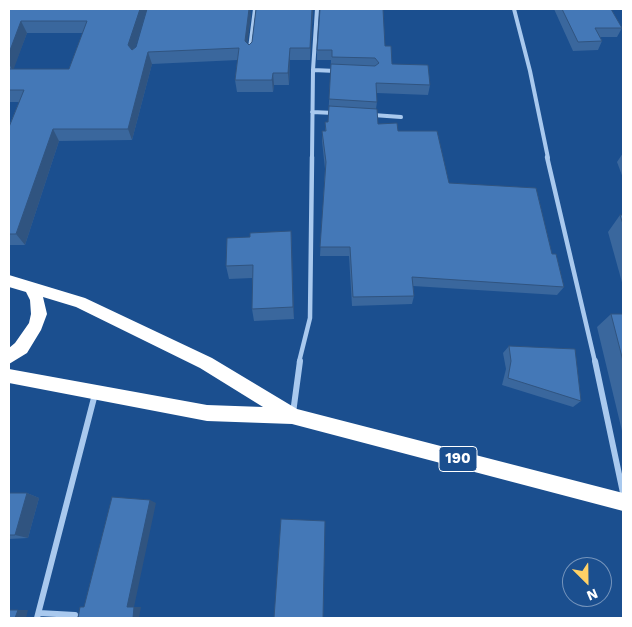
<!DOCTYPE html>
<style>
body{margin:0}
#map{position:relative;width:632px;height:627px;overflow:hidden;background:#1b4f8f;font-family:"Work Sans",sans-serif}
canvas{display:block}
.frame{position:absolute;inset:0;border:10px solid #fff;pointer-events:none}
.north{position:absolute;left:562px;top:557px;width:50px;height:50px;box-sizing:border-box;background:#1b4f8f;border:1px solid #7695bc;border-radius:50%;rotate:157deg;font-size:14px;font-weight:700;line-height:20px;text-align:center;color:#fff}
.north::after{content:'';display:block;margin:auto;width:18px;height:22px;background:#ffd166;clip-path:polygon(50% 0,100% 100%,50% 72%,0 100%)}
</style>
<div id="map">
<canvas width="632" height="627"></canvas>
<div class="frame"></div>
<div class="north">N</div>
</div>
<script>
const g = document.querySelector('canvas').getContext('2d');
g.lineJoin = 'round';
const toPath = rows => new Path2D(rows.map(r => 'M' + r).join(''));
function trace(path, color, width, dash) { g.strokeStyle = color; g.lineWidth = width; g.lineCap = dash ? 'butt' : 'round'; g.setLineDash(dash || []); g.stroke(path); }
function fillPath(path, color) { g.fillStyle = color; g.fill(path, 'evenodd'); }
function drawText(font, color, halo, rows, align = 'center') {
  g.font = font + ' "Work Sans",sans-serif'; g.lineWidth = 4; g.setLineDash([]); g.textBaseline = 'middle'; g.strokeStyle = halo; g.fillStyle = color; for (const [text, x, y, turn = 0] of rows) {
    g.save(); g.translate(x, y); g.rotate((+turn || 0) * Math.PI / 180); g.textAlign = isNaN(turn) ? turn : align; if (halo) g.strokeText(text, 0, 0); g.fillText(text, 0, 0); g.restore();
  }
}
trace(toPath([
 [514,9,530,71,548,158],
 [250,48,255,9],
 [313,70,336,71],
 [312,112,334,113],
 [373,115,401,117],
 [312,158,313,70,317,9]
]), '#a9c9ee', 4);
trace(toPath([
 [547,157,595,362],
 [299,362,310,318,312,157]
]), '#a9c9ee', 4.5);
trace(toPath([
 [595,361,623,493],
 [293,413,300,361],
 [39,613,75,615],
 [37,618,95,394]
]), '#a9c9ee', 6);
fillPath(toPath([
 [9,275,85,298,212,358,297,409,623,493,623,511,292,424,207,421,9,383,9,369,207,405,263,407,200,368,76,307,43,297,47,314,41,330,27,353,9,364,9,348,15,343,29,323,31,314,30,300,26,292,9,287,9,275]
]), '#fff');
fillPath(toPath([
 [9,9,147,9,135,47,251,15,247,43,249,45,252,42,256,9,313,9,310,60,290,60,289,85,274,85,273,92,237,92,235,80,238,60,152,64,132,140,59,141,25,245,9,245,9,126,19,102,9,102],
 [27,33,83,33,69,69,13,69],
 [554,9,611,9,622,28,617,37,600,37,602,41,598,50,573,51],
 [385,46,392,64,430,85,428,95,377,93,377,102,376,109,378,124,398,131,449,183,552,254,564,287,557,295,413,286,414,296,412,304,352,306,349,256,320,256,325,169,322,141,322,131,325,131,325,122,328,122,331,60,317,60,317,50],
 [623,153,623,178,617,162],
 [620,215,623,215,623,286,608,232],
 [291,231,294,319,254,321,252,309,252,278,229,279,226,266,250,237],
 [611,314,623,314,623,431,622,431,597,327],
 [509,346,581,401,573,407,502,385,506,369,503,353],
 [9,493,27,493,39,498,28,538,9,539]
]), '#3a679d');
fillPath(toPath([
 [140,9,147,9,132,57,128,45],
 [249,9,250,9,251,15,246,53,245,41],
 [312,9,313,9,310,60,310,48],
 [21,21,27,33,13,71,9,64,9,53],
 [290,48,290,60,289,85,288,73],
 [148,52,152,64,132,140,128,129],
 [273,73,274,85,273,92,272,80],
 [53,129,59,141,25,245,16,234],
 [291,231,292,244,294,319,293,307],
 [27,493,39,498,28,538,15,535],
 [150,500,156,503,134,607,127,607],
 [134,607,141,607,139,618,133,618],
 [18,610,28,610,26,618,15,618]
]), '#305480');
const building = toPath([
 [9,9,140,9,128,45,132,50,136,47,147,9,249,9,245,41,249,45,252,42,256,9,312,9,310,48,290,48,288,73,273,73,272,80,235,80,239,48,148,52,128,129,53,129,16,234,9,234,9,127,24,90,9,90,9,69,69,69,87,21,21,21,9,53,9,9],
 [320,9,383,9,385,46,391,46,392,64,428,65,430,85,376,83,377,102,329,99,331,64,375,66,379,63,375,58,332,57,332,50,317,50,320,9],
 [562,9,611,9,622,28,595,28,602,41,578,42,562,9],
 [329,106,377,109,378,124,397,123,398,131,437,131,449,183,536,188,552,254,556,254,564,287,412,277,414,296,353,297,350,247,320,247,326,162,322,131,326,131,325,122,328,122,329,106],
 [620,215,623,215,623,224,620,215],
 [291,231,293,307,252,309,253,265,226,266,227,238,250,237,250,233,291,231],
 [611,314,623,314,623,361,611,314],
 [509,346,575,349,581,401,508,378,511,361,509,346],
 [9,493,27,493,15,535,9,535,9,493],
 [112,497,150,500,127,607,134,607,133,618,78,618,80,607,84,607,112,497],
 [281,519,325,521,323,618,274,618,281,519],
 [9,610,18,610,15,618,9,618,9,610]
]);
fillPath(building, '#4478b7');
trace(building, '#305480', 1);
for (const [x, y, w] of [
 [458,459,38]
]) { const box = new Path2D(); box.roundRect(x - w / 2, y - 12.5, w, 25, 4); g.fillStyle = '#1b4f8f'; g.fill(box); trace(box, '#fff', 1); }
drawText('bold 15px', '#fff', null, [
 ["190",458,459]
]);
</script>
